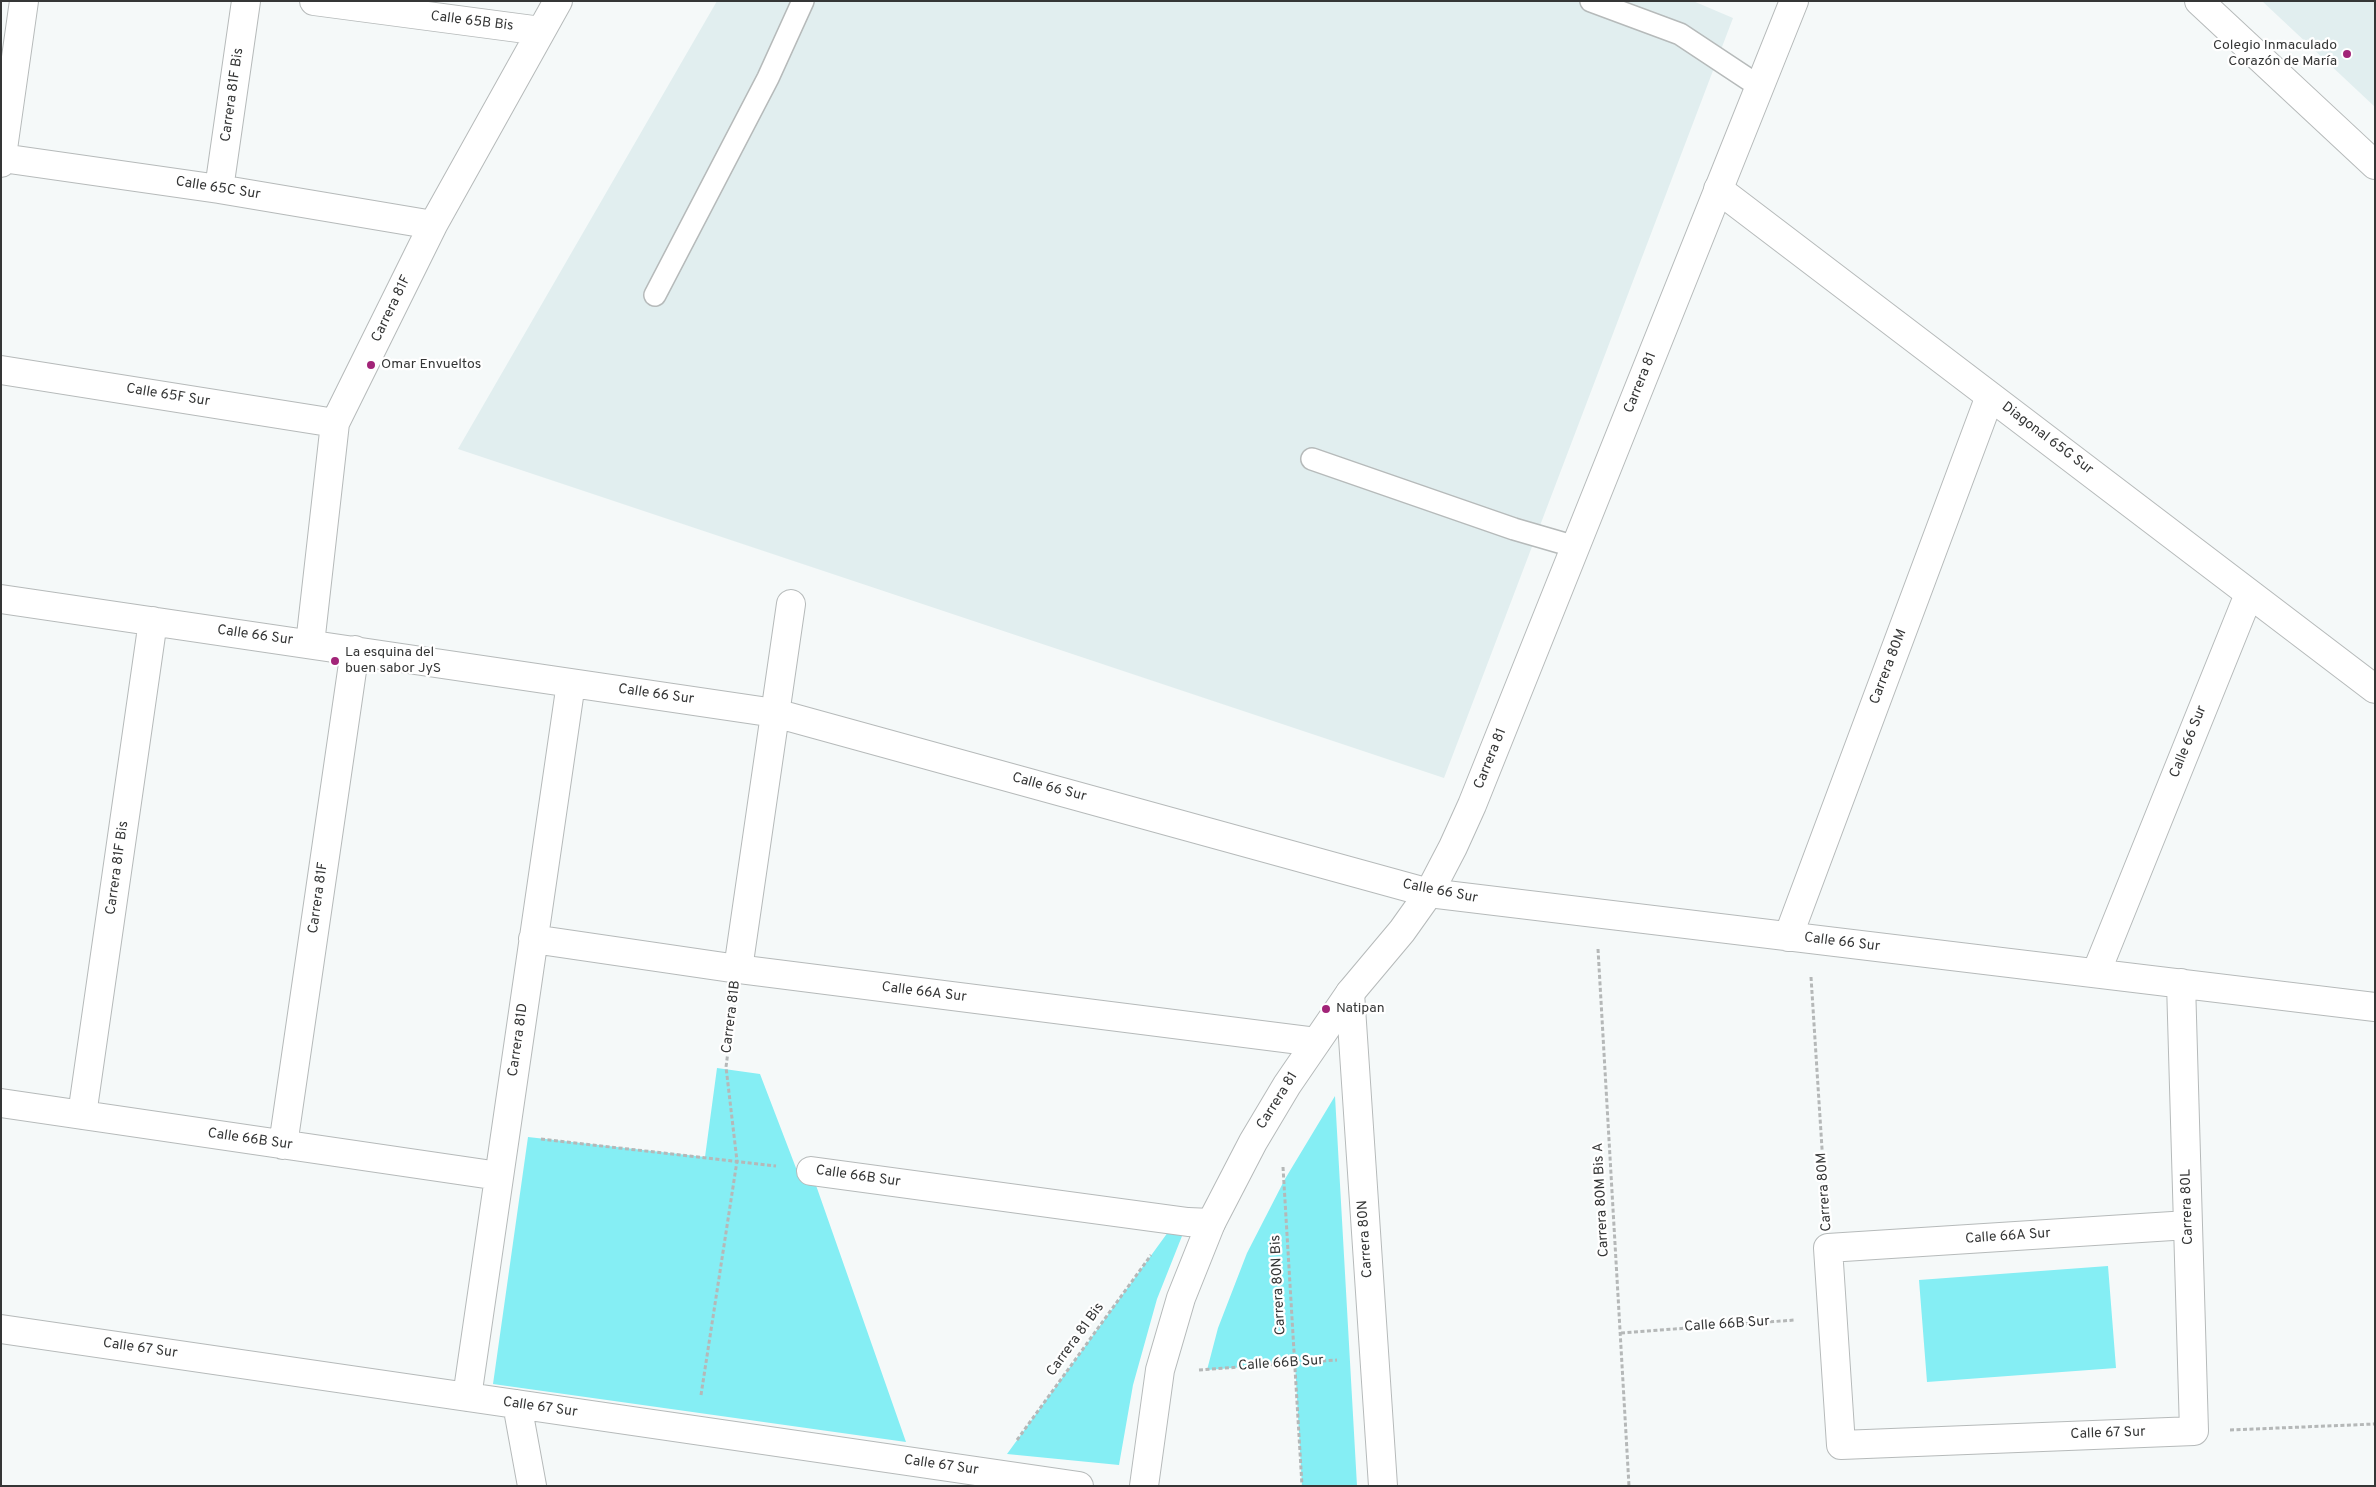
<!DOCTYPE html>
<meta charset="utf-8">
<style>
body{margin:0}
#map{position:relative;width:2376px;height:1487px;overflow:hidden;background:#f5f9f9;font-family:Overpass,sans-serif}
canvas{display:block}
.frame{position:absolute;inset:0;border:2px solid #353636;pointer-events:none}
</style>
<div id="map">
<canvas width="2376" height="1487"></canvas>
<div class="frame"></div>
</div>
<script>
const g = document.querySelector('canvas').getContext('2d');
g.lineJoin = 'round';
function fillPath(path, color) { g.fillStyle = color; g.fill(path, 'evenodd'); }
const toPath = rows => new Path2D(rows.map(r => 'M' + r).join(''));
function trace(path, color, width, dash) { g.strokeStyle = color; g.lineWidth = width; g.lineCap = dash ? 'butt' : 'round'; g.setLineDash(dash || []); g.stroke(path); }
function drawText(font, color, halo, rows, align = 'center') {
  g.font = font + ' Overpass,sans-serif'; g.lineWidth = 4.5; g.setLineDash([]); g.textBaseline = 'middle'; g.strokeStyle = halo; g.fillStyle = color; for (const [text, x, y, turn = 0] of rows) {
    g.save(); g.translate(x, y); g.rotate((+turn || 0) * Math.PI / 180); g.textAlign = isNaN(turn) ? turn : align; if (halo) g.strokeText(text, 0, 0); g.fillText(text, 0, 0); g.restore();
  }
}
fillPath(toPath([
 [717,1,1693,1,1733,18,1444,778,458,449],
 [2262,1,2375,1,2375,107]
]), '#e1eeef');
fillPath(toPath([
 [717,1068,760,1074,796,1168,811,1171,906,1442,493,1384,528,1137,705,1157],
 [1335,1096,1357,1486,1302,1486,1295,1363,1207,1370,1218,1328,1247,1253,1285,1179],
 [1171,1228,1184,1231,1157,1299,1133,1385,1119,1465,1007,1454],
 [2108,1266,2116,1368,1927,1382,1919,1280]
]), '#85eef4');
const lane = toPath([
 [1591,1,1680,34,1760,87],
 [655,295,768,78,803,1],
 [1312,459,1514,529,1576,547]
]);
const street = toPath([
 [314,1,541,31],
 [2199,1,2375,165],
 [2,158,219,189,433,225],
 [1,163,24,1],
 [219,189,246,1],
 [1718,189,2375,689],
 [1,370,335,423],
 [1,599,775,713,1429,893,2375,1007],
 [310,644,335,423,433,225,558,1],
 [1788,937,1990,396],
 [533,939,738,969,1316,1042],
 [738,969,791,604],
 [2096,973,2249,594],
 [2181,983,2188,1225,2194,1431,1841,1445,1828,1248,2188,1225],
 [1350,993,1383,1486],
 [1,1103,499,1176],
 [82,1115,153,621],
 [283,1145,355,650],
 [811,1171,1188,1222,1211,1223],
 [1,1329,1079,1486],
 [467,1397,571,683],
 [517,1404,532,1486]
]);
const secondary = toPath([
 [1144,1486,1160,1370,1181,1298,1211,1223,1253,1142,1287,1085,1350,993,1402,931,1429,893,1453,847,1472,805,1794,1]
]);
trace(lane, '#b6baba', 24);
trace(street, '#b6baba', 30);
trace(secondary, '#b6baba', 30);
trace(toPath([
 [1598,949,1629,1486],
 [1811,977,1826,1211],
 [541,1139,776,1166],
 [1283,1167,1302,1486],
 [1621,1333,1795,1320],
 [1199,1370,1337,1360],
 [701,1395,737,1161,726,1067,734,1005],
 [2230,1430,2375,1424],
 [1017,1440,1151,1255]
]), '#b5b8b8', 3, [4, 2.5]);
trace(lane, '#fff', 21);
trace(street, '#fff', 28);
trace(secondary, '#fff', 28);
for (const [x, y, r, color] of [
 [2347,54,5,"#a22478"],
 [371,365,5,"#a22478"],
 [335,661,5,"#a22478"],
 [1326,1009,5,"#a22478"]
]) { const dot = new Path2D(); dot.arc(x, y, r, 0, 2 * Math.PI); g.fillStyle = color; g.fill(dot); trace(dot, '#fff', 2); }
drawText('14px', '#353636', '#fff', [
 ["Calle 65B Bis",472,22,7],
 ["Carrera 81F Bis",233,95,-82],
 ["Calle 65C Sur",218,189,9],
 ["Carrera 81F",392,309,-64],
 ["Carrera 81",1641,383,-68],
 ["Calle 65F Sur",168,396,9],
 ["Diagonal 65G Sur",2047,439,37],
 ["Calle 66 Sur",255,636,8],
 ["Carrera 80M",1889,667,-69],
 ["Calle 66 Sur",656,695,8],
 ["Calle 66 Sur",2189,742,-68],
 ["Carrera 81",1491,759,-68],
 ["Calle 66 Sur",1049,788,15],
 ["Carrera 81F Bis",118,868,-82],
 ["Calle 66 Sur",1440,892,11],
 ["Carrera 81F",319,898,-82],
 ["Calle 66 Sur",1842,943,7],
 ["Calle 66A Sur",924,993,7],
 ["Carrera 81B",732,1017,-83],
 ["Carrera 81D",519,1040,-82],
 ["Carrera 81",1278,1101,-58],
 ["Calle 66B Sur",250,1140,8],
 ["Calle 66B Sur",858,1177,8],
 ["Carrera 80M",1825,1192,-94],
 ["Carrera 80M Bis A",1602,1200,-93],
 ["Carrera 80L",2188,1207,-92],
 ["Calle 66A Sur",2008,1237,-4],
 ["Carrera 80N",1366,1239,-94],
 ["Carrera 80N Bis",1279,1285,-93],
 ["Calle 66B Sur",1727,1325,-4],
 ["Carrera 81 Bis",1076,1340,-54],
 ["Calle 67 Sur",140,1349,8],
 ["Calle 66B Sur",1281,1364,-4],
 ["Calle 67 Sur",540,1408,8],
 ["Calle 67 Sur",2108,1434,-2],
 ["Calle 67 Sur",941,1466,8]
]);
drawText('14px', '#353636', '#fff', [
 ["Colegio Inmaculado",2337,46,"right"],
 ["Corazón de María",2337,62,"right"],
 ["Omar Envueltos",381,365],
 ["La esquina del",345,653],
 ["buen sabor JyS",345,669],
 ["Natipan",1336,1009]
], 'left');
</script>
